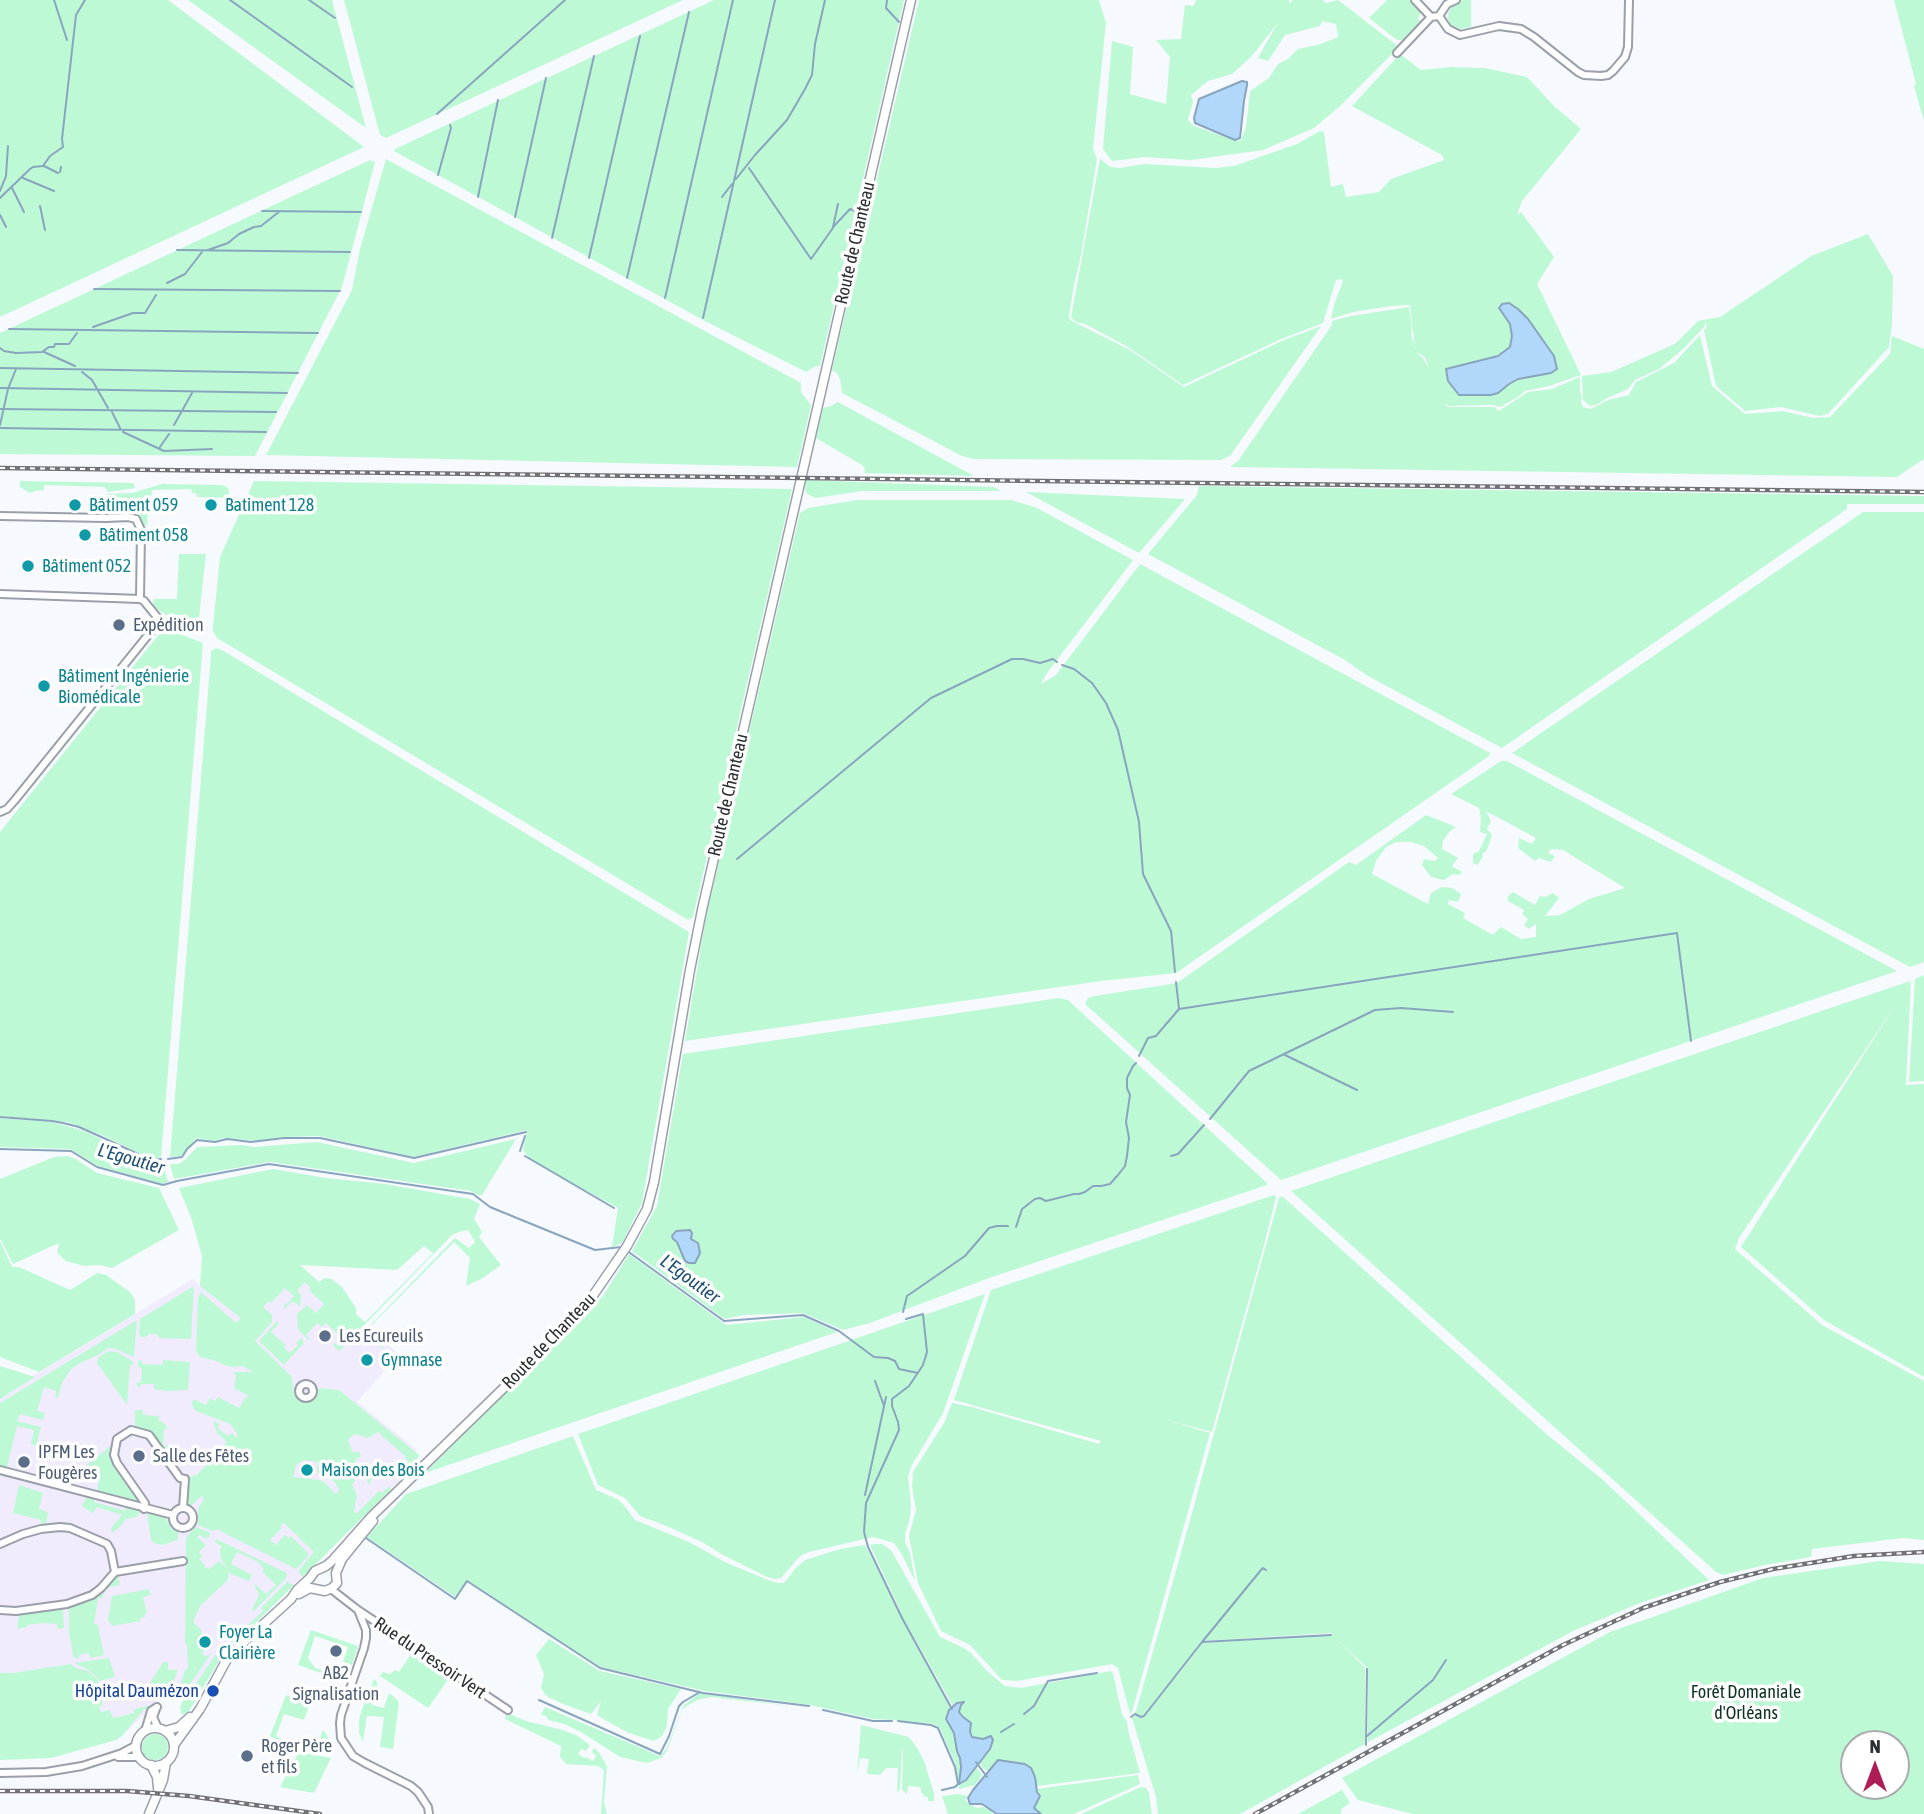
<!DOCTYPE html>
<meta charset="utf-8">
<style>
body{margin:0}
#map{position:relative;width:1924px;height:1814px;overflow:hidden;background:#f6f9fd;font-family:"Asap Condensed",sans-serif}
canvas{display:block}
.north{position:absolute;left:1840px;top:1730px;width:70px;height:70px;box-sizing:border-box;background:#fff;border:2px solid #aaabad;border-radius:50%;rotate:0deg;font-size:19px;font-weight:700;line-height:28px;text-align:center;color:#2b2d31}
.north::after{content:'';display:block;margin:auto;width:24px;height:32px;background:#ad1e57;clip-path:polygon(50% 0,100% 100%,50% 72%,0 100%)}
</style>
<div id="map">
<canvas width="1924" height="1814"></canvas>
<div class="north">N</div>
</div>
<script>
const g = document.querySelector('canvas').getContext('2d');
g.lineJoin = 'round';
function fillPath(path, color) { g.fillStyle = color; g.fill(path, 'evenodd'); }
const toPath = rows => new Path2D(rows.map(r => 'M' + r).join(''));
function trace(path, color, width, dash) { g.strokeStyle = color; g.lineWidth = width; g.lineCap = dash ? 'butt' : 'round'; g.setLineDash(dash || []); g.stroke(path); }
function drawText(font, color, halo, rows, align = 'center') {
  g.font = font + ' "Asap Condensed",sans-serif'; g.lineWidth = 7; g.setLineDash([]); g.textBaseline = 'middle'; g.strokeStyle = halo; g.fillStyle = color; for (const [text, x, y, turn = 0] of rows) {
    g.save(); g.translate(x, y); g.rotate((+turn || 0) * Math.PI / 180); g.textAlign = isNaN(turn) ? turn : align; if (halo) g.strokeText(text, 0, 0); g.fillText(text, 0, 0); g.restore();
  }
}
fillPath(toPath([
 [294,1264,399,1354,357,1402,417,1450,412,1468,222,1655,192,1704,185,1692,166,1693,122,1736,116,1740,0,1679,0,1396,193,1279,201,1287]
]), '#f0ecfd');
fillPath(toPath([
 [0,0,168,0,364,147,0,317],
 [188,0,332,0,366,128],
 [344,0,683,0,386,138,380,135],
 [714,0,904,0,820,366,814,367,806,372,705,321,394,151,395,149],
 [919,0,1099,0,1106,23,1093,149,1097,159,1081,255,1074,285,1069,315,1070,320,1130,350,1184,387,1284,340,1321,326,1230,456,1221,460,974,459,962,456,842,393,840,379,837,373,832,370],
 [1196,0,1289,0,1289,4,1293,0,1323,0,1326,3,1338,0,1399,47,1340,106,1314,128,1263,150,1191,160,1145,157,1112,161,1103,149,1112,41,1133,47,1130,94,1166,104,1170,57,1156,40,1181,39,1185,5,1194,6],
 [1322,21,1336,24,1338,37,1321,44,1298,49,1288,59,1278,64,1269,78,1250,91,1246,127,1241,140,1237,141,1194,126,1188,120,1193,102,1191,95,1208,81,1232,74,1250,58,1277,24,1258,58,1268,61,1285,35,1320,26],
 [1387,0,1411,0,1421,11,1418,19,1422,23,1406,40,1397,40,1369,18],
 [1463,0,1471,0,1471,27,1460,29,1451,25,1447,17,1452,5],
 [1894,0,1924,0,1924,121,1914,86,1916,84],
 [1400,54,1421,70,1451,67,1485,68,1527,77,1554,106,1581,129,1522,201,1517,215,1521,212,1554,257,1537,284,1581,375,1549,386,1525,391,1518,397,1500,407,1493,405,1448,406,1445,402,1447,407,1494,407,1499,411,1528,392,1552,389,1580,377,1580,392,1582,397,1581,402,1583,407,1591,409,1608,400,1629,395,1636,382,1674,363,1700,335,1712,386,1745,414,1783,411,1813,418,1830,417,1890,354,1892,336,1924,349,1924,459,1897,477,1230,467,1238,461,1332,325,1332,321,1351,316,1409,307,1412,327,1411,335,1418,354,1423,358,1429,369,1425,357,1418,353,1415,347,1410,305,1392,306,1353,312,1331,319,1334,305,1343,281,1340,279,1336,280,1323,323,1279,340,1183,385,1128,347,1085,324,1076,322,1071,317,1100,159,1111,167,1119,168,1144,164,1216,168,1234,166,1297,144,1320,131,1324,132,1331,187,1343,184,1346,197,1379,192,1391,179,1444,160,1442,155,1352,106],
 [386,159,801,383,801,392,811,405,797,467,266,455,352,290,360,249],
 [370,160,375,162,342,287,255,456,0,454,0,333],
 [1868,234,1893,276,1892,325,1889,347,1828,414,1819,416,1781,407,1745,411,1716,386,1704,330,1707,328,1705,320,1705,326,1683,349,1659,369,1635,380,1628,389,1607,398,1596,405,1590,406,1583,400,1582,376,1611,372,1668,347,1676,343,1698,321,1720,317,1811,256],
 [838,402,974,476,864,473,865,468,862,465,816,438,823,408,831,406],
 [806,480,994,487,1001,491,862,491,816,498,807,494,805,489],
 [20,481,133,483,135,488,108,492,105,487,44,485,44,490,35,491,30,493,20,487],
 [254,481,792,489,693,917,688,920,217,638,213,631,213,626,220,557],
 [162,484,222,485,228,488,230,496,226,508,226,498,197,497,196,493,192,493,191,489,152,490,151,500,148,502,147,526,143,525,140,516,131,510,107,508,107,494,132,493],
 [1199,486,1924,496,1924,504,1847,504,1847,509,1502,748,1368,676,1345,660,1148,554,1197,495],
 [1026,492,1185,499,1139,553],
 [857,500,1011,500,1035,507,1133,560,1047,673,1041,684,1056,675,1140,564,1490,753,1489,756,1176,973,1101,981,685,1041,706,917,800,513,808,508],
 [1863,512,1924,512,1924,962,1910,967,1512,753],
 [179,554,206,554,199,618,196,622,190,623,166,615,157,609,153,605,154,599,177,599],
 [164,628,203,643,161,1157,151,1159,104,1136,67,1122,0,1116,0,832],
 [216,648,222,650,689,932,642,1203,622,1243,612,1247,618,1208,531,1160,523,1150,527,1130,414,1157,319,1136,283,1137,258,1141,224,1138,214,1141,196,1138,181,1156,170,1157,211,655,211,651],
 [1501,761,1507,761,1897,971,1281,1180,1085,1004,1088,998,1095,996,1177,983,1349,862,1356,865,1426,815,1456,827,1449,832,1443,841,1442,849,1458,858,1452,866,1462,872,1459,875,1453,874,1444,880,1431,877,1422,865,1424,859,1435,861,1438,858,1424,846,1411,842,1396,842,1386,847,1376,861,1372,874,1428,904,1431,893,1442,887,1452,888,1461,894,1458,902,1449,900,1448,904,1465,913,1463,918,1493,935,1501,927,1521,939,1536,937,1536,924,1529,929,1524,925,1528,919,1522,914,1524,910,1508,901,1508,896,1513,892,1535,905,1540,896,1545,897,1553,893,1559,898,1545,916,1560,915,1589,899,1625,888,1563,850,1551,849,1548,853,1555,856,1551,862,1539,858,1535,861,1518,848,1519,838,1532,844,1536,838,1486,811,1491,821,1487,829,1492,835,1487,850,1482,854,1483,857,1477,865,1473,863,1473,854,1479,851,1487,834,1480,832,1481,818,1479,808,1451,794],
 [1924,975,1924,1081,1909,1082,1915,979],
 [1911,980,1906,1085,1924,1084,1924,1377,1824,1320,1741,1247,1896,1004,1739,1238,1735,1249,1822,1325,1924,1381,1924,1540,1903,1538,1812,1549,1811,1557,1765,1565,1723,1575,1716,1572,1291,1191,1910,981,1905,991],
 [1059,998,1068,1000,1267,1183,1267,1185,989,1278,870,1323,843,1330,803,1313,744,1315,724,1319,632,1251,657,1206,683,1054],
 [0,1118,52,1122,81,1130,151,1162,162,1160,168,1182,163,1184,98,1166,70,1149,0,1147],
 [516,1139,482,1195,478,1195,471,1191,270,1162,174,1179,170,1164,178,1164,185,1160,197,1147,243,1145,253,1147,317,1142,414,1163],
 [68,1156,76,1159,97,1173,159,1188,179,1230,112,1268,100,1265,84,1266,66,1261,57,1253,59,1243,13,1264,0,1238,0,1179,54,1157],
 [273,1169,326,1178,385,1184,470,1199,480,1204,474,1219,482,1232,479,1237,501,1265,483,1278,466,1286,470,1258,454,1242,370,1327,372,1336,389,1354,371,1338,367,1342,361,1337,361,1335,455,1238,469,1248,475,1242,468,1230,459,1232,452,1235,339,1351,333,1345,335,1343,338,1346,344,1340,326,1323,322,1327,317,1323,306,1335,310,1340,309,1341,298,1329,297,1314,307,1305,316,1313,324,1304,309,1290,311,1288,305,1282,297,1291,301,1295,300,1307,293,1301,284,1309,284,1303,286,1305,294,1296,285,1288,271,1303,269,1301,263,1307,272,1315,272,1322,255,1341,292,1377,294,1395,304,1401,310,1401,316,1397,318,1390,321,1388,339,1390,419,1455,417,1460,410,1466,405,1456,378,1432,368,1438,354,1434,348,1440,353,1453,358,1451,361,1456,355,1460,356,1465,367,1463,380,1475,378,1477,373,1476,369,1485,361,1468,359,1468,356,1466,358,1476,352,1485,357,1495,354,1512,357,1513,379,1491,382,1493,389,1486,391,1489,303,1577,300,1574,299,1570,314,1552,284,1523,280,1526,282,1528,270,1540,276,1545,285,1535,289,1538,291,1536,308,1553,308,1556,296,1569,220,1531,221,1529,212,1531,198,1525,198,1509,204,1499,201,1496,191,1506,189,1505,186,1500,188,1478,198,1474,227,1442,217,1433,213,1421,220,1424,217,1428,228,1436,232,1433,236,1437,238,1435,230,1424,196,1411,193,1408,192,1403,193,1400,196,1400,206,1405,210,1398,215,1401,218,1397,239,1408,245,1398,249,1396,234,1388,236,1375,233,1372,253,1372,243,1366,232,1367,221,1364,220,1362,200,1357,196,1351,198,1298,201,1292,236,1323,241,1318,200,1286,202,1256,192,1220,179,1188],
 [424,1246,433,1253,365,1322,356,1314,356,1308,342,1287,332,1279,325,1278,319,1282,300,1265,397,1270],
 [304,1460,318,1462,317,1473,335,1482,339,1491,336,1494,324,1482,319,1480,293,1477,296,1465],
 [1274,1195,1276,1197,1264,1245,1212,1432,1164,1419,1210,1433,1132,1712,1130,1714,1118,1668,1112,1664,1017,1681,1002,1680,970,1645,941,1631,918,1583,909,1536,916,1510,912,1487,913,1472,944,1423,952,1403,972,1407,1099,1444,1101,1441,954,1400,991,1290],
 [1282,1196,1544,1432,1603,1480,1709,1580,1640,1603,1575,1630,1368,1742,1368,1669,1338,1640,1365,1668,1365,1744,1240,1814,1158,1814,1156,1797,1132,1718,1135,1715,1140,1718,1144,1717,1202,1643,1333,1635,1331,1633,1202,1641,1144,1715,1140,1716,1136,1713,1133,1715,1136,1711,1174,1578,1279,1198],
 [0,1241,12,1267,19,1267,70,1290,97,1273,106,1275,130,1292,135,1300,135,1314,39,1372,0,1357],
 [629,1254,726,1325,804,1317,837,1332,425,1473,603,1296],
 [194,1286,191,1339,160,1338,156,1334,149,1334,146,1337,141,1337,139,1334,140,1319],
 [985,1294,943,1413,912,1465,908,1476,911,1505,910,1518,905,1534,905,1542,910,1553,915,1581,901,1553,894,1543,873,1537,809,1552,800,1556,781,1578,775,1579,767,1577,723,1555,702,1542,664,1525,640,1516,625,1498,598,1485,578,1434],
 [137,1320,134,1357,116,1349,109,1348,96,1356,80,1363,71,1369,62,1383,58,1398,55,1397,56,1391,44,1387,37,1411,45,1413,43,1420,20,1414,17,1421,41,1427,36,1446,31,1444,34,1430,17,1426,7,1468,0,1466,0,1403],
 [277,1321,279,1323,271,1332,286,1345,284,1348,290,1353,298,1345,296,1343,301,1338,304,1342,303,1344,284,1365,259,1341],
 [109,1351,117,1352,131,1360,134,1365,130,1365,127,1405,97,1363,99,1357],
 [140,1360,142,1360,142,1364,163,1365,163,1360,190,1362,188,1390,166,1391,154,1389,154,1384,141,1384,140,1388,138,1387,136,1383,141,1382,142,1368,138,1367,138,1362],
 [0,1366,35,1377,0,1399],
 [137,1410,143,1410,143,1415,159,1416,159,1421,162,1422,167,1427,167,1429,164,1429,163,1445,169,1446,164,1450,148,1430,135,1427,135,1411],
 [573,1436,596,1490,617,1499,624,1505,635,1520,689,1542,725,1562,768,1580,777,1583,784,1583,796,1568,805,1560,840,1549,865,1545,951,1708,949,1710,949,1726,954,1733,957,1751,960,1758,961,1773,966,1780,977,1768,982,1775,975,1785,959,1789,955,1763,940,1728,934,1724,896,1720,873,1719,810,1705,705,1691,600,1667,467,1580,455,1597,367,1537,406,1494],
 [112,1445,110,1455,116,1464,114,1466,140,1503,143,1502,139,1505,97,1492,100,1474,85,1468,84,1467],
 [19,1485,43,1493,39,1509,48,1512,46,1524,40,1522,41,1520,13,1513],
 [88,1495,95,1496,94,1502,125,1511,127,1505,139,1509,140,1513,136,1517,126,1519,119,1528,112,1533,111,1528,122,1515,97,1507,93,1513,82,1506],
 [147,1512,166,1518,171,1528,178,1532,178,1540,162,1545,154,1543,151,1540],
 [195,1527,209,1532,210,1537,204,1538,200,1535,197,1537,206,1545,199,1552,202,1556,199,1559,205,1565,204,1567,209,1569,219,1561,228,1569,229,1575,227,1581,201,1605,194,1619,194,1623,202,1631,197,1645,201,1646,205,1650,202,1653,205,1657,210,1654,210,1655,186,1690,182,1687,181,1682,185,1670,188,1669,187,1645,185,1643,186,1538],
 [216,1539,287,1573,286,1578,254,1611,252,1610,259,1594,255,1587,255,1584,266,1594,276,1585,262,1571,264,1569,258,1562,237,1552,231,1564,252,1575,249,1581,231,1574,221,1559,220,1549,222,1547,214,1541],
 [875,1544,882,1544,891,1550,940,1637,962,1647,971,1653,987,1671,1005,1686,1021,1688,1111,1671,1113,1674,1122,1714,1127,1722,1128,1730,1140,1773,1037,1786,1025,1764,999,1760,989,1772,983,1768,979,1762,990,1749,991,1736,984,1739,972,1737,970,1732,971,1727,959,1712,961,1705,957,1703,953,1706,904,1619,870,1545],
 [1880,1561,1924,1564,1924,1814,1413,1814,1358,1800,1342,1778,1610,1632,1763,1578],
 [1896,1744,1896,1786,1854,1786,1854,1744],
 [118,1575,120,1585,110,1587,104,1592,102,1598,98,1598,94,1624,98,1625,104,1655,90,1658,89,1653,79,1655,79,1659,75,1658,73,1656,69,1631,69,1607,91,1598,114,1576],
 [289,1580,288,1583,294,1585,222,1656,189,1711,182,1715,180,1707,185,1696,190,1692,216,1654,263,1611,261,1608],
 [149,1589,151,1595,143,1597,147,1614,144,1614,145,1617,140,1618,141,1621,112,1626,108,1620,112,1596],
 [60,1608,63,1609,64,1628,57,1629,57,1624,43,1623,27,1625,27,1627,17,1629,19,1615],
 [311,1630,358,1646,352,1665,343,1662,348,1647,315,1636,308,1658,315,1668,324,1671,326,1667,341,1672,343,1667,351,1669,347,1682,298,1665],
 [549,1639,600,1671,681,1689,668,1709,667,1726,662,1736,654,1741,629,1733,605,1720,597,1715,601,1701,591,1714,563,1704,546,1696,541,1688,544,1674,536,1655],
 [412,1653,449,1678,428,1708,380,1676,383,1672,390,1674,395,1670,399,1672],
 [109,1658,115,1677,100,1681,89,1670,74,1663],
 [163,1662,168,1662,168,1670,178,1670,171,1688,160,1700,155,1700,150,1683],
 [71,1664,76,1668,88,1671,97,1679,103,1701,102,1701,103,1705,99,1706,101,1712,110,1710,113,1718,134,1713,134,1709,152,1705,148,1710,144,1709,122,1736,116,1740,51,1758,0,1760,0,1673,13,1673],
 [374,1679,377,1682,377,1691,372,1705,384,1708,388,1695,391,1694,399,1702,393,1749,380,1747,384,1717,367,1716,363,1742,359,1733,359,1720,368,1689,370,1690],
 [700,1693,791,1706,711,1697,697,1700,682,1709,667,1751,661,1758,647,1763,620,1757,581,1732,564,1724,548,1720,546,1716,541,1715,545,1707,660,1756,667,1748,683,1706],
 [286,1695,310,1703,304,1720,284,1714,276,1736,285,1741,290,1739,296,1741,298,1739,316,1745,320,1740,322,1731,325,1732,329,1740,323,1755,297,1750,270,1736],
 [507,1713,526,1721,563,1730,576,1735,590,1745,586,1751,581,1749,578,1754,584,1758,586,1757,593,1761,596,1756,592,1752,594,1748,598,1751,607,1766,604,1802,607,1814,601,1814,604,1770,598,1766,566,1764,560,1757,561,1746,505,1719],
 [861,1725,909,1737,917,1748,924,1761,934,1793,934,1801,928,1801,928,1797,923,1796,924,1794,922,1794,920,1787,908,1786,907,1794,902,1790,903,1749,902,1749,900,1789,897,1793,898,1768,886,1768,880,1775,867,1774,869,1759,860,1758,857,1774],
 '142 1747a13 13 0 1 1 26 0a13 13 0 1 1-26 0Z',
 [299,1752,331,1758,314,1793,280,1787],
 [1138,1775,1140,1784,1074,1814,1041,1814,1037,1812,1034,1808,1040,1796,1037,1789],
 [1141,1787,1146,1788,1149,1793,1152,1814,1081,1814],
 [1342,1790,1350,1803,1341,1809,1341,1814,1298,1814],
 [958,1794,968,1796,965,1800,970,1804,977,1808,982,1807,990,1810,993,1814,948,1814,942,1796]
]), '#bef9d6');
const water = toPath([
 [1242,81,1247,82,1247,85,1244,101,1240,138,1235,140,1195,123,1194,118,1199,99,1242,81],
 [1509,303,1518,309,1528,319,1554,356,1557,369,1551,373,1518,379,1509,384,1498,393,1491,395,1459,395,1448,381,1446,369,1498,356,1510,347,1512,336,1510,324,1499,308,1502,304,1509,303],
 [690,1230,692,1233,691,1239,698,1243,700,1253,695,1263,689,1263,685,1261,677,1242,673,1239,672,1236,676,1231,690,1230],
 [964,1702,961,1705,959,1712,963,1717,971,1723,970,1732,972,1737,983,1739,991,1736,993,1740,990,1749,966,1780,959,1784,961,1767,960,1758,957,1751,954,1733,946,1719,949,1710,957,1703,964,1702],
 [998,1760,1025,1764,1031,1768,1035,1777,1037,1792,1040,1796,1034,1808,1041,1814,997,1814,982,1804,970,1804,968,1798,973,1790,998,1760]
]);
fillPath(water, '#b1d8fa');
trace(water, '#89a5be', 2);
trace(toPath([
 [54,0,67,40],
 [230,0,352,87],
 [309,0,335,18],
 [887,0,886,8,899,22],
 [437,114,565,0],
 [44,166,58,173],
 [749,168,811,259,835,225,850,209,855,211],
 [60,172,61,167],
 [438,175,451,128,450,125],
 [23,178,54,191],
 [736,179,755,155,787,120,805,89,812,75,815,44,825,0],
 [12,188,24,212],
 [0,191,6,176,8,146],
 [478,197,498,100],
 [722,197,732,184],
 [0,198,30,169,33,167,43,166,50,156,63,147,62,139,76,15,85,0],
 [40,206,45,230],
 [262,211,361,212],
 [0,215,6,227],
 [515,217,546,78],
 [833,227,838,204],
 [552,238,594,56],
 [177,250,350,252],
 [208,250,228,243,239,234,254,227,261,226,280,211],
 [589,258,640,36],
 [627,278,689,12],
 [167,283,185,274,202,252],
 [94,289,340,291],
 [665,298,733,0],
 [703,318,775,0],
 [93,327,133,313,145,313,156,295],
 [9,329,318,333],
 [0,348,4,351,16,353,42,352,49,347,54,347,55,344,69,344,77,333],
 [44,352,75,366],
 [0,368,298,373],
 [82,372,92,380,108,408],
 [0,388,287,393],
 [0,409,276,412],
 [112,412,120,428],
 [0,425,8,389,16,369],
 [174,425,192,393],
 [0,428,266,432],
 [123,432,164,451,212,449],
 [160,447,169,434],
 [1062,665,1074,669,1092,683,1106,703,1118,730,1139,822,1143,874,1171,931,1175,972],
 [737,859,931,698,1012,659,1023,659,1040,663,1053,659,1057,662],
 [1179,1009,1677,933,1691,1041],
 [1285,1055,1357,1090],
 [1139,1056,1148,1038,1156,1036,1179,1009,1176,982],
 [0,1117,52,1121,63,1123,79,1127,108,1140,151,1160,161,1159],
 [1210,1119,1249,1071,1375,1010,1401,1008,1453,1012],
 [0,1149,71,1151,97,1167,163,1185,177,1181,269,1164,473,1194,490,1207,595,1250,621,1247],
 [520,1151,525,1136],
 [525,1156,614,1208],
 [1171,1156,1178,1154,1204,1125],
 [168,1159,182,1157,187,1149,197,1140,215,1142,227,1139,251,1142,284,1138,320,1138,414,1158,526,1132],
 [1016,1227,1022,1209,1035,1199,1040,1198,1046,1201,1074,1194,1079,1194,1085,1192,1093,1186,1101,1186,1110,1184,1118,1175,1125,1166,1127,1156,1129,1138,1126,1122,1130,1095,1127,1088,1127,1078,1133,1066,1136,1063],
 [626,1250,724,1321,803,1315,839,1331,874,1357,888,1358,895,1361,899,1369,918,1373],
 [903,1312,907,1296,965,1256,989,1228,997,1226,1008,1226],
 [906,1319,923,1314,927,1352,923,1365,909,1386,892,1399,892,1406,898,1422,899,1430,866,1503,864,1532,868,1547,902,1618,952,1709],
 [875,1381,884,1406],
 [865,1495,886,1397],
 [366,1538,455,1599,467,1581,600,1668,703,1693,809,1706],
 [1202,1642,1261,1570,1263,1568,1266,1570],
 [539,1700,660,1754,669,1736,679,1706,683,1702,700,1692],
 [823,1710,873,1721,892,1721],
 [1024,1714,1034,1706,1048,1681,1097,1673],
 [1131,1717,1135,1714,1141,1717,1144,1716,1202,1642,1331,1635],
 [898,1721,931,1725,938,1728,955,1767,958,1784,955,1787,942,1790],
 [1001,1732,1014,1724],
 [1367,1736,1433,1680,1446,1660],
 [1366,1745,1367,1669],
 [976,1762,987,1777]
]), '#89a5be', 2);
const street = toPath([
 [1415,0,1431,17],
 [1439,16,1448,29,1460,35,1499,26,1521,29,1534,37,1578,72,1584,75,1601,76,1608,75,1613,71,1625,57,1628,47,1629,0],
 [1439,16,1447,4,1456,0],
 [1397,53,1431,17,1439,16],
 [0,516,106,518,128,517,136,519,141,530,140,599],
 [0,594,140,599],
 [0,812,7,809,15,800,157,624,157,617,144,601,140,599],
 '299 1391a7 7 0 1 1 14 0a7 7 0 1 1-14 0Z',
 [0,1470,173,1515],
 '173 1518a10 10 0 1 1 20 0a10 10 0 1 1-20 0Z',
 [144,1509,145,1503,117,1463,114,1455,117,1439,131,1430,149,1435,180,1478,185,1479,183,1508],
 [0,1544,23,1534,41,1529,60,1527,70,1528,107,1544,111,1551,115,1572],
 [331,1589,358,1610,508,1710],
 [0,1610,16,1611,67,1604,92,1595,101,1588,115,1572,183,1561],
 [358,1610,366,1630,366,1638,364,1648,341,1715,340,1723,341,1738,353,1756,365,1763,411,1786,418,1792,428,1807,429,1814],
 [175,1691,184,1693],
 [156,1709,153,1717,158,1728],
 [145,1731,151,1711,157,1707],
 [118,1757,140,1757],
 [0,1773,46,1772,82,1766,122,1753,137,1745]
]);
const secondary = toPath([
 [299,1594,310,1588,325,1591,332,1588,337,1583,336,1573,342,1559,373,1521],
 '136 1747a19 19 0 1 1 38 0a19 19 0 1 1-38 0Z',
 [165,1731,179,1727,190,1717],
 [174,1745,200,1709,226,1661,233,1652,291,1599,297,1590,310,1578,315,1571,326,1566,333,1560,372,1516,516,1376,592,1297,627,1246,647,1209,654,1182,690,970,702,910,911,0],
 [151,1765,157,1777,158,1788],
 [149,1814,163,1780,166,1762]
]);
trace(street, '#9a9faa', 10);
trace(secondary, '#9a9faa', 11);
trace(street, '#fff', 6);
trace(secondary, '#fff', 8);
const rail = toPath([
 [0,468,1924,492],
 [0,1791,127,1791,189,1796,320,1814],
 [1255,1814,1563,1645,1643,1608,1720,1582,1773,1569,1854,1556,1924,1552]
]);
trace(rail, '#707276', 4.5);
trace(rail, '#fff', 2, [5]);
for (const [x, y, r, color] of [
 [75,505,7,"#0f9aa8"],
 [211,505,7,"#0f9aa8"],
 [85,535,7,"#0f9aa8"],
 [28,566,7,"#0f9aa8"],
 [119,625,7,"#5c6f8a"],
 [44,686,7,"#0f9aa8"],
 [325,1336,7,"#5c6f8a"],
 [367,1360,7,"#0f9aa8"],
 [139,1456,7,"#5c6f8a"],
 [24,1462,7,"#5c6f8a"],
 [307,1470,7,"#0f9aa8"],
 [205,1642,7,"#0f9aa8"],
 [336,1651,7,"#5c6f8a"],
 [213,1691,7,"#1a4fb4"],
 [247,1756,7,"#5c6f8a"]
]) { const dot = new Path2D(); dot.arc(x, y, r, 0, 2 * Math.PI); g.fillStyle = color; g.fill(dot); trace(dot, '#fff', 2.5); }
drawText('18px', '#2b2d31', '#fff', [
 ["Route de Chanteau",855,243,-77],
 ["Route de Chanteau",728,795,-77],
 ["Route de Chanteau",549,1341,-46],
 ["Rue du Pressoir Vert",430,1658,34]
]);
drawText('18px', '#0d838f', '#fff', [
 ["Bâtiment 059",89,505],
 ["Batiment 128",225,505],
 ["Bâtiment 058",99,535],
 ["Bâtiment 052",42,566],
 ["Bâtiment Ingénierie",58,676],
 ["Biomédicale",58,697],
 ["Gymnase",381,1360],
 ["Maison des Bois",321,1470],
 ["Foyer La",219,1632],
 ["Clairière",219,1653]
], 'left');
drawText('18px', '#4e5e75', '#fff', [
 ["Expédition",133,625],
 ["Les Ecureuils",339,1336],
 ["IPFM Les",38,1452],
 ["Fougères",38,1473],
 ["Salle des Fêtes",153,1456],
 ["AB2",336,1673,"center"],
 ["Signalisation",336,1694,"center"],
 ["Roger Père",261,1746],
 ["et fils",261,1767]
], 'left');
drawText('18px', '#164399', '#fff', [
 ["Hôpital Daumézon",199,1691]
], 'right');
drawText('18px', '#0e3321', '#fff', [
 ["Forêt Domaniale",1746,1692],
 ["d'Orléans",1746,1713]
]);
drawText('italic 19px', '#205075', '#fff', [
 ["L'Egoutier",131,1159,16],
 ["L'Egoutier",690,1279,36]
]);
</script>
